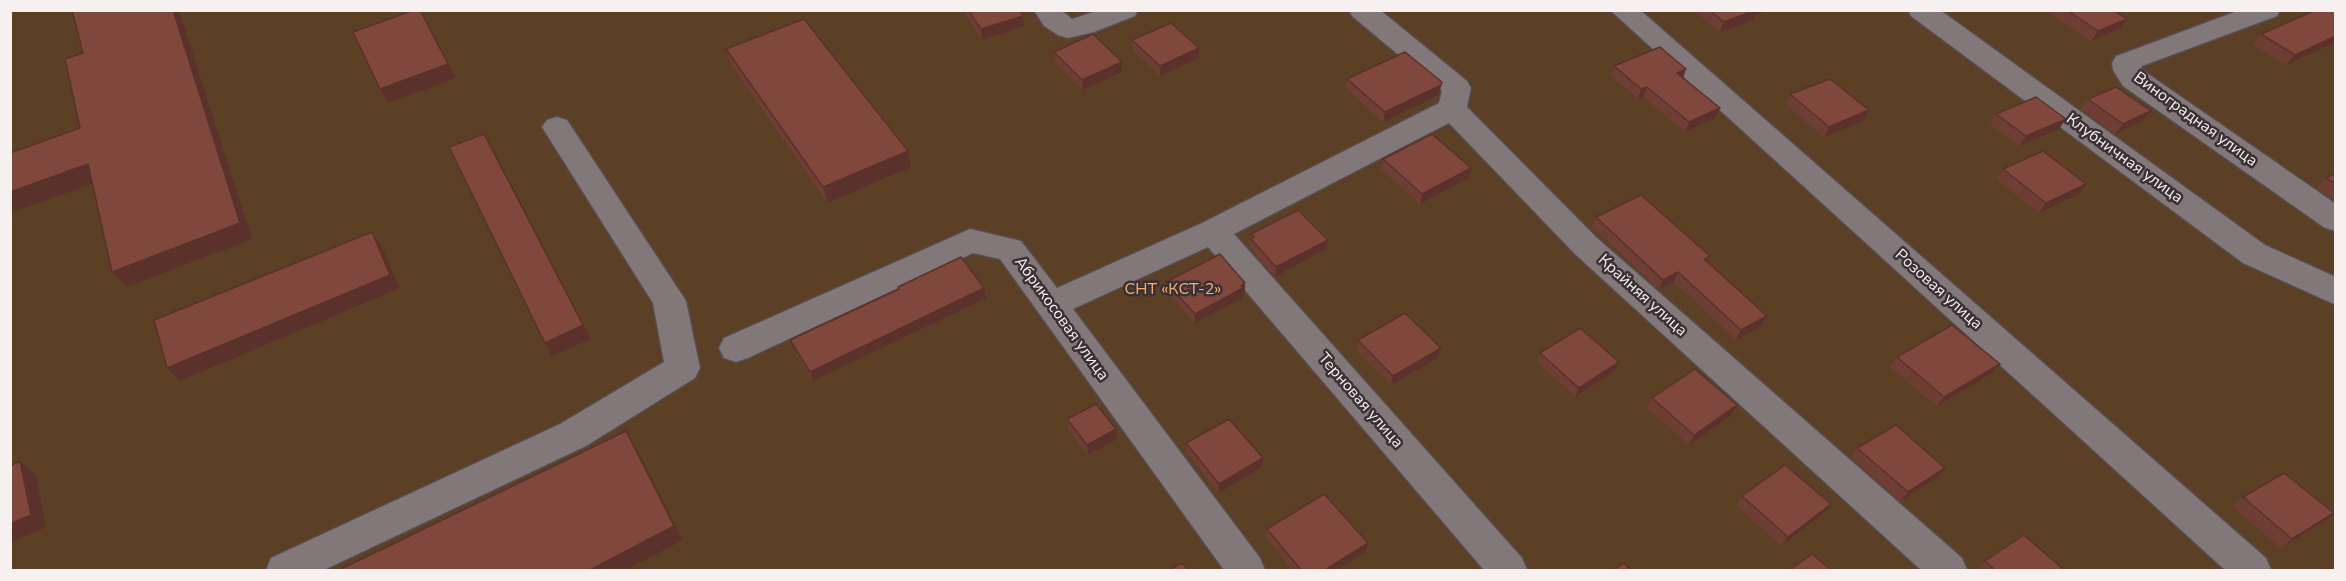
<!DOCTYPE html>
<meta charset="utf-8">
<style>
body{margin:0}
#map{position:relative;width:2346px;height:581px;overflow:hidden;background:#3b3134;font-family:"Nunito Sans",sans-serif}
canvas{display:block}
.frame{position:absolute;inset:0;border:12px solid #f6f0f1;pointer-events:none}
</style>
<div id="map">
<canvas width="2346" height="581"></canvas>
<div class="frame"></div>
</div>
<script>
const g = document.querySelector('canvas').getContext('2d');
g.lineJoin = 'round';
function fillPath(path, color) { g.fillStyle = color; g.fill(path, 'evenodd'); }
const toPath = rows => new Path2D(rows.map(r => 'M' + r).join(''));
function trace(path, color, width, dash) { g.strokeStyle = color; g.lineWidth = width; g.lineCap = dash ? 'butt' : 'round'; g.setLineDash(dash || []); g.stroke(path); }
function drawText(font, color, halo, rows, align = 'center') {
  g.font = font + ' "Nunito Sans",sans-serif'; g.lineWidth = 5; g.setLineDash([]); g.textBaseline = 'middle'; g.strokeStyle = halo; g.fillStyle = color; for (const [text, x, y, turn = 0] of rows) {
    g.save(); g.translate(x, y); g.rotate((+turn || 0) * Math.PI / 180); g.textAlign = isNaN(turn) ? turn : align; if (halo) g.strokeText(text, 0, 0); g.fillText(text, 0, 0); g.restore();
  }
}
fillPath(toPath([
 [11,11,2335,11,2335,570,11,570]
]), '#5b4026');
const minor = toPath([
 [1034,10,1061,10,1072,19,1099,10,1138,10,1135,16,1094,32,1068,38,1058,35,1044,26,1034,10],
 [1349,10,1380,10,1467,81,1471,88,1467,107,1597,238,1962,558,1967,570,1921,570,1575,254,1449,123,1234,234,1522,558,1527,570,1484,570,1208,247,1073,309,1260,558,1265,570,1224,570,1000,259,973,253,748,358,736,362,724,358,719,348,724,338,970,229,1021,241,1057,288,1202,223,1439,103,1442,91,1352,16,1349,10],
 [1610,10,1640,10,2266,558,2271,570,2225,570,1610,10],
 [1908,10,1940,10,2265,245,2336,277,2336,305,2243,263,1911,16,1908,10],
 [2240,10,2280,10,2277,16,2142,66,2141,69,2336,204,2336,231,2325,228,2123,86,2113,70,2112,63,2116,56,2122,54,2240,10],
 [557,117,567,120,686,301,700,368,695,378,586,446,324,570,266,570,271,558,560,424,664,362,653,303,542,127,547,120,557,117]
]);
trace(minor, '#554d4f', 3);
fillPath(minor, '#827779');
fillPath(toPath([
 [963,10,1019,10,1023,16,1024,26,982,40],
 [1693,10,1770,10,1755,16,1753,20,1720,32],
 [2045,10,2113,10,2127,19,2119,29,2091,41],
 [2336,10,2286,65,2253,44,2261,34],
 [1132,40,1199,48,1199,58,1160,76,1133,50],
 [726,49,908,151,911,167,828,203,731,65],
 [1054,52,1122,62,1122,72,1083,90,1054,62],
 [1614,66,1683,78,1715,118,1685,132,1643,97,1638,99,1611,76],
 [1347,79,1442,82,1439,95,1383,122,1346,89],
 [1790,94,1864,121,1824,137,1786,105],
 [2088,99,2151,111,2143,121,2115,134,2081,109],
 [1996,114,2059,129,2019,146,1990,124],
 [1383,159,1469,178,1420,204,1381,169],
 [2003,169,2086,184,2079,194,2039,213,1996,179],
 [2336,173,2336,201,2316,188,2326,178],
 [1596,217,1707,262,1767,316,1762,326,1736,340,1674,282,1659,289,1592,227],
 [1251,234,1326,249,1275,277,1250,248],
 [1166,282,1245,283,1245,293,1243,294,1243,298,1195,323,1166,292],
 [898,287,986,298,813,381,794,350,790,340,899,289],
 [1358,340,1438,358,1391,385,1356,349],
 [1540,353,1619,362,1615,371,1575,397,1537,362],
 [1897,357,2000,364,1992,373,1937,406,1890,367],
 [1652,398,1737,405,1732,415,1689,445,1647,408],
 [1067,419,1117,439,1088,455,1068,429],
 [1186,443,1263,458,1262,467,1219,493,1186,452],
 [1857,448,1937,477,1900,501,1851,457],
 [1742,496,1824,513,1781,546,1736,505],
 [2243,497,2322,522,2281,548,2232,506],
 [1267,529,1366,552,1337,570,1292,570,1266,538],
 [1985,561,2064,570,1976,570]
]), '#6e3e34');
fillPath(toPath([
 [173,10,179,10,252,239,127,287,112,272],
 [420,10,456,78,388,103,380,89],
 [1753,10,1770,10,1755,16,1753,20,1720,32,1724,22],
 [1023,16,1024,26,982,40,981,29],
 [2127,19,2119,29,2091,41,2098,31],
 [2336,36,2336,42,2286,65,2295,55],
 [1199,48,1199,58,1160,76,1160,66],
 [1122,62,1122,72,1083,90,1082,80],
 [1686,69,1683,79,1677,73],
 [1441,85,1439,95,1383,122,1385,112],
 [1647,87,1643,97,1638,99,1641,89],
 [1720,108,1715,118,1685,132,1689,122],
 [1869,110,1864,121,1824,137,1829,127],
 [2151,111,2143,121,2115,134,2123,124],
 [2066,119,2059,129,2019,146,2026,136],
 [492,147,591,339,552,356,545,343],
 [908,151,911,167,828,203,823,187],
 [88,164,102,180,10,213,10,192],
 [1471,168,1469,178,1420,204,1422,194],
 [2086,184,2079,194,2039,213,2046,203],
 [372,232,381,245,400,288,180,381,167,368],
 [1328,240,1326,249,1275,277,1276,267],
 [1678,272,1674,282,1659,289,1663,280],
 [1245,283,1245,293,1243,294,1243,298,1195,323,1195,314],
 [984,288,986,298,813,381,810,372],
 [1767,316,1762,326,1736,340,1741,330],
 [1441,348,1438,358,1391,385,1393,376],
 [1619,362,1615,371,1575,397,1579,388],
 [2000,364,1992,373,1937,406,1944,397],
 [1737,405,1732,415,1689,445,1694,435],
 [1116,429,1117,439,1088,455,1087,445],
 [626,431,635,446,683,540,626,570,590,570],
 [1263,458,1262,467,1219,493,1219,484],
 [20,461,36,474,46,527,10,543,10,524],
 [1945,468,1937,477,1900,501,1908,492],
 [1831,504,1824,513,1781,546,1788,537],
 [2334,513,2322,522,2281,548,2292,539],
 [1368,543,1366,552,1337,570,1325,570]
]), '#5a322b');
const building = toPath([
 [72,10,173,10,240,223,112,272,88,164,10,192,10,153,80,128,65,59,83,53,72,10],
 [414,10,420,10,448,64,380,89,353,32,414,10],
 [968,10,1019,10,1023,16,981,29,968,10],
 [1709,10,1756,10,1724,22,1709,10],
 [2067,10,2113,10,2127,19,2098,31,2067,10],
 [2316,10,2336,10,2336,36,2295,55,2261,34,2316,10],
 [804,19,908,151,823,187,726,49,804,19],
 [1171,23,1199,48,1160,66,1132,40,1171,23],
 [1093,34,1122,62,1082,80,1054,52,1093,34],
 [1660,47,1686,69,1677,73,1720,108,1689,122,1647,87,1641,89,1614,66,1660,47],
 [1405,52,1442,82,1441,85,1385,112,1347,79,1405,52],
 [1830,79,1869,110,1829,127,1790,94,1830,79],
 [2116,87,2151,111,2123,124,2088,99,2116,87],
 [2036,97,2066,119,2026,136,1996,114,2036,97],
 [484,134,583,325,545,343,449,147,484,134],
 [1432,134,1471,168,1422,194,1383,159,1432,134],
 [2043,151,2086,184,2046,203,2003,169,2043,151],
 [2336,173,2336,184,2326,178,2336,173],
 [1641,195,1710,256,1704,259,1767,316,1741,330,1678,272,1663,280,1596,217,1641,195],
 [1298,210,1328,240,1276,267,1251,239,1254,237,1251,234,1298,210],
 [372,232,390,275,167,368,154,320,372,232],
 [1220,254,1245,283,1241,286,1243,288,1195,314,1166,282,1220,254],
 [961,257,984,288,810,372,790,340,899,289,898,287,961,257],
 [1405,313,1441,348,1393,376,1358,340,1405,313],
 [1952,325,2000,364,1944,397,1897,357,1952,325],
 [1580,328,1619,362,1579,388,1540,353,1580,328],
 [1695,369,1737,405,1694,435,1652,398,1695,369],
 [1096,404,1116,429,1087,445,1067,419,1096,404],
 [1229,419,1263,458,1219,484,1186,443,1229,419],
 [1896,425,1945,468,1908,492,1857,448,1896,425],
 [626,431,674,526,590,570,339,570,626,431],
 [20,461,31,515,10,524,10,466,20,461],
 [1785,465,1831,504,1788,537,1742,496,1785,465],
 [2284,473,2334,513,2292,539,2243,497,2284,473],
 [1324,494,1368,543,1325,570,1301,570,1267,529,1324,494],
 [2024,535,2064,570,1995,570,1985,561,2024,535],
 [1812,554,1831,570,1790,570,1812,554],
 [1182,563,1188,570,1169,570,1182,563],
 [1624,563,1631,570,1614,570,1624,563]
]);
fillPath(building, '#80483d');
trace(building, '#5a322b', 1.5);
drawText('16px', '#f6f0f1', '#3b3134', [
 ["Виноградная улица",2195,120,36],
 ["Клубничная улица",2124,159,36],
 ["Розовая улица",1938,290,42],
 ["Крайняя улица",1642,296,42],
 ["Абрикосовая улица",1061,319,54],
 ["Терновая улица",1360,401,49]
]);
drawText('16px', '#f3b274', '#3b3134', [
 ["СНТ «КСТ-2»",1173,290]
]);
</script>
